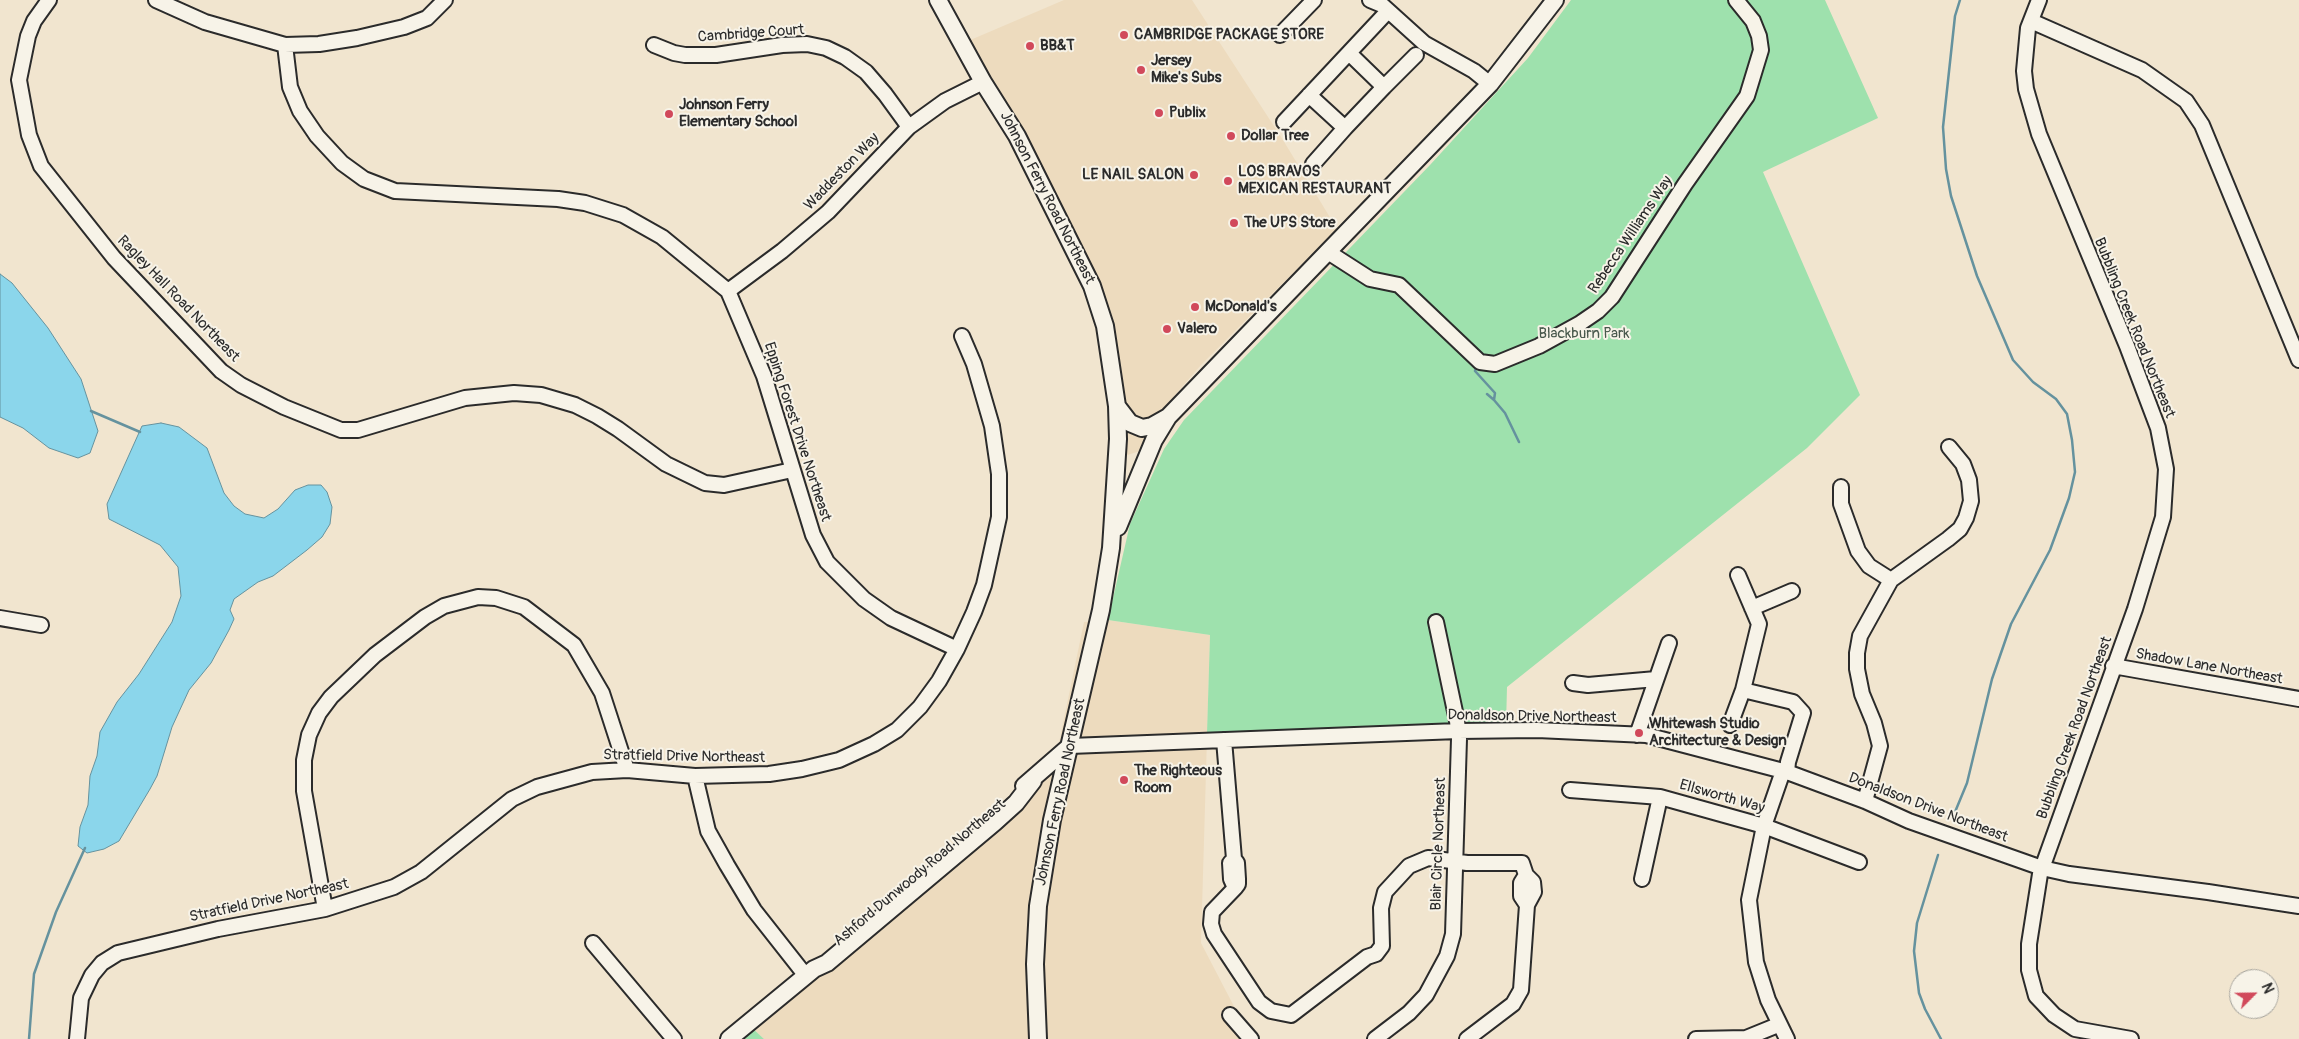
<!DOCTYPE html>
<style>
body{margin:0}
#map{position:relative;width:2299px;height:1039px;overflow:hidden;background:#f1e5cf;font-family:Pangolin,sans-serif}
canvas{display:block}
.north{position:absolute;left:2229px;top:969px;width:50px;height:50px;box-sizing:border-box;background:#f7f3e8;border:1px solid #a5a39c;border-radius:50%;rotate:67deg;font-size:14px;font-weight:700;line-height:20px;text-align:center;color:#2b2b2b}
.north::after{content:'';display:block;margin:auto;width:18px;height:22px;background:#d1495b;clip-path:polygon(50% 0,100% 100%,50% 72%,0 100%)}
</style>
<div id="map">
<canvas width="2299" height="1039"></canvas>
<div class="north">N</div>
</div>
<script>
const g = document.querySelector('canvas').getContext('2d');
g.lineJoin = 'round';
function fillPath(path, color) { g.fillStyle = color; g.fill(path, 'evenodd'); }
const toPath = rows => new Path2D(rows.map(r => 'M' + r).join(''));
function trace(path, color, width, dash) { g.strokeStyle = color; g.lineWidth = width; g.lineCap = dash ? 'butt' : 'round'; g.setLineDash(dash || []); g.stroke(path); }
function drawText(font, color, halo, rows, align = 'center') {
  g.font = font + ' Pangolin,sans-serif'; g.lineWidth = 4; g.setLineDash([]); g.textBaseline = 'middle'; g.strokeStyle = halo; g.fillStyle = color; for (const [text, x, y, turn = 0] of rows) {
    g.save(); g.translate(x, y); g.rotate((+turn || 0) * Math.PI / 180); g.textAlign = isNaN(turn) ? turn : align; if (halo) g.strokeText(text, 0, 0); g.fillText(text, 0, 0); g.restore();
  }
}
fillPath(toPath([
 [1064,0,1192,0,1283,140,1337,229,1201,365,1163,409,1140,451,1115,459,1113,414,1086,283,961,44],
 [1108,620,1210,635,1201,943,1239,1016,1257,1039,764,1039,750,1026,992,822,1059,743,1084,622]
]), '#eddbbe');
fillPath(toPath([
 [1571,0,1825,0,1878,118,1763,172,1860,395,1807,448,1507,687,1506,726,1438,724,1207,733,1210,635,1108,620,1130,524,1164,449,1184,420,1430,165,1528,58],
 [750,1026,764,1039,733,1039]
]), '#9ee1ad');
const water = toPath([
 [0,274,12,283,48,328,81,379,98,431,90,453,78,458,49,448,23,428,0,417,0,274],
 [161,423,179,427,207,448,224,493,234,506,245,514,264,518,278,509,295,490,308,485,321,485,327,492,332,507,330,524,322,537,307,550,273,576,258,582,234,599,230,610,234,619,229,630,211,663,189,690,172,727,157,776,150,789,119,841,104,849,87,853,78,846,80,827,88,805,90,776,97,756,100,732,117,702,139,674,172,622,181,596,178,567,160,545,109,519,107,504,142,426,161,423]
]);
fillPath(water, '#8bd6eb');
trace(water, '#65929e', 1);
trace(toPath([
 [1476,368,1475,371,1495,393,1494,400,1505,413,1519,442],
 [1487,394,1494,400],
 [91,411,140,432],
 [1955,812,1967,783,1992,679,2011,624,2050,550,2069,498,2075,472,2072,440,2067,414,2056,399,2033,382,2013,360,1977,276,1951,196,1946,169,1943,127,1955,16,1960,0],
 [1938,855,1917,923,1914,951,1919,993,1925,1009,1941,1039],
 [29,1039,34,974,56,912,85,848]
]), '#65929e', 2.5);
const minor = toPath([
 [49,0,34,21,28,36,19,80,29,135,41,166,114,258,221,371,241,385,284,407,341,430,358,430,465,398,514,393,541,395,575,405,597,416,618,429,666,464,705,483,724,485,792,470],
 [156,0,205,22,285,45,319,44,357,38,404,27,427,18,445,0],
 [1370,0,1382,5,1424,43,1474,71,1490,84],
 [2039,0,2028,28,2024,71,2026,89,2039,134,2127,346,2158,428,2166,469,2163,517,2135,609,2040,874,2029,944,2029,970,2036,996,2054,1015,2075,1029,2131,1039],
 [2031,21,2142,70,2186,101,2202,125,2299,360],
 [1280,35,1314,0],
 [285,45,290,87,300,111,317,136,342,163,364,179,395,191,558,199,585,203,623,215,662,237,728,291,764,376,813,535,827,562,864,599,891,618,957,649],
 [654,45,674,53,685,55,716,55,782,45,807,44,826,48,845,57,866,72,885,94,909,127],
 [1384,87,1416,55],
 [1309,95,1345,128,1313,164],
 [1284,122,1388,11],
 [1345,128,1384,87,1349,53],
 [1328,252,1370,279,1399,285,1480,362,1495,364,1539,346,1579,324,1598,311,1612,297,1685,184,1747,96,1761,50,1759,36,1753,21,1736,0],
 [728,291,782,251,828,212,909,127,945,101,983,82],
 [1841,487,1841,504,1858,551,1869,566,1891,580],
 [1738,575,1759,624,1743,690,1793,702,1803,713,1788,762,1787,772],
 [1752,608,1792,591],
 [0,618,41,625],
 [2113,666,2299,699],
 [1573,683,1588,685,1656,679],
 [1730,725,1743,690],
 [1637,735,1669,643],
 [1224,740,1234,859],
 [1070,746,1458,731,1537,730,1646,735,1787,772,1865,801,1909,821,2042,868,2069,874,2208,892,2299,906],
 [1783,771,1764,826,1749,900,1756,962,1768,1000,1787,1039],
 [695,776,708,831,727,865,754,910,806,976],
 [1570,790,1660,797,1764,826,1859,862],
 [1865,801,1880,746,1874,723,1862,694,1857,669,1857,653,1860,636,1891,580,1948,539,1960,529,1966,518,1971,501,1969,480,1963,464,1949,447],
 [1234,859,1237,863,1238,879,1238,884,1235,888,1231,879,1230,863,1234,859],
 [1526,875,1521,883,1521,896,1527,905],
 [1642,879,1660,797],
 [1235,888,1212,912,1211,924,1214,934,1259,1002,1271,1011,1291,1015,1367,957,1376,954,1382,946,1381,908,1385,892,1409,866,1428,858,1467,863,1522,863,1526,875,1533,882,1534,892,1527,905,1521,990,1513,1004,1467,1039],
 [325,909,304,791,304,760,309,735,319,713,331,697,375,655,425,617,444,606,478,597,496,598,524,607,574,645,602,693,627,770],
 [593,943,674,1039],
 [1230,1015,1251,1039],
 [77,1039,81,998,92,975,102,963,118,953,218,929,325,909,394,887,421,872,512,799,537,787,592,772,627,770,695,776,769,774,802,769,839,760,874,744,897,730,920,707,939,681,957,649,974,612,984,585,999,517,999,474,992,426,974,364,962,336],
 [1375,1039,1409,1013,1426,995,1447,956,1453,934,1459,739,1457,721,1436,622],
 [1696,1039,1746,1038,1778,1025]
]);
const major = toPath([
 [938,0,983,82,1017,136,1092,286,1105,326,1117,406,1118,439,1111,548,1101,610,1052,820,1038,906,1035,964,1038,1039],
 [1117,406,1130,423,1142,428,1152,426,1168,417],
 [1118,527,1154,440,1168,417,1490,84,1555,0],
 [1024,786,1070,746],
 [729,1039,814,969,827,963,995,822,1016,803,1033,781]
]);
trace(minor, '#2b2b2b', 18);
trace(major, '#2b2b2b', 20);
trace(minor, '#f7f3e8', 14);
trace(major, '#f7f3e8', 16);
for (const [x, y, r, color] of [
 [1124,35,5,"#d1495b"],
 [1030,46,5,"#d1495b"],
 [1141,70,5,"#d1495b"],
 [1159,113,5,"#d1495b"],
 [669,114,5,"#d1495b"],
 [1231,136,5,"#d1495b"],
 [1194,175,5,"#d1495b"],
 [1228,181,5,"#d1495b"],
 [1234,223,5,"#d1495b"],
 [1195,307,5,"#d1495b"],
 [1167,329,5,"#d1495b"],
 [1639,733,5,"#d1495b"],
 [1124,780,5,"#d1495b"]
]) { const dot = new Path2D(); dot.arc(x, y, r, 0, 2 * Math.PI); g.fillStyle = color; g.fill(dot); trace(dot, '#f7f3e8', 2); }
drawText('15px', '#2b2b2b', '#f7f3e8', [
 ["Cambridge Court",751,34,-4],
 ["Waddeston Way",842,172,-46],
 ["Johnson Ferry Road Northeast",1047,198,63],
 ["Rebecca Williams Way",1631,235,-56],
 ["Ragley Hall Road Northeast",178,299,46],
 ["Bubbling Creek Road Northeast",2134,328,68],
 ["Epping Forest Drive Northeast",797,432,72],
 ["Shadow Lane Northeast",2209,667,10],
 ["Donaldson Drive Northeast",1532,717,1],
 ["Bubbling Creek Road Northeast",2075,728,-70],
 ["Stratfield Drive Northeast",684,757,1],
 ["Johnson Ferry Road Northeast",1061,792,-78],
 ["Ellsworth Way",1722,797,16],
 ["Donaldson Drive Northeast",1928,808,21],
 ["Blair Circle Northeast",1439,844,-88],
 ["Ashford Dunwoody Road Northeast",920,873,-40],
 ["Stratfield Drive Northeast",269,901,-12]
]);
drawText('bold 15px', '#2b2b2b', '#f7f3e8', [
 ["CAMBRIDGE PACKAGE STORE",1134,35],
 ["BB&T",1040,46],
 ["Jersey",1151,61],
 ["Mike's Subs",1151,78],
 ["Johnson Ferry",679,105],
 ["Elementary School",679,122],
 ["Publix",1169,113],
 ["Dollar Tree",1241,136],
 ["LOS BRAVOS",1238,172],
 ["MEXICAN RESTAURANT",1238,189],
 ["LE NAIL SALON",1184,175,"right"],
 ["The UPS Store",1244,223],
 ["McDonald's",1205,307],
 ["Valero",1177,329],
 ["Whitewash Studio",1649,724],
 ["Architecture & Design",1649,741],
 ["The Righteous",1134,771],
 ["Room",1134,788]
], 'left');
drawText('15px', '#48584c', '#f7f3e8', [
 ["Blackburn Park",1584,334]
]);
</script>
